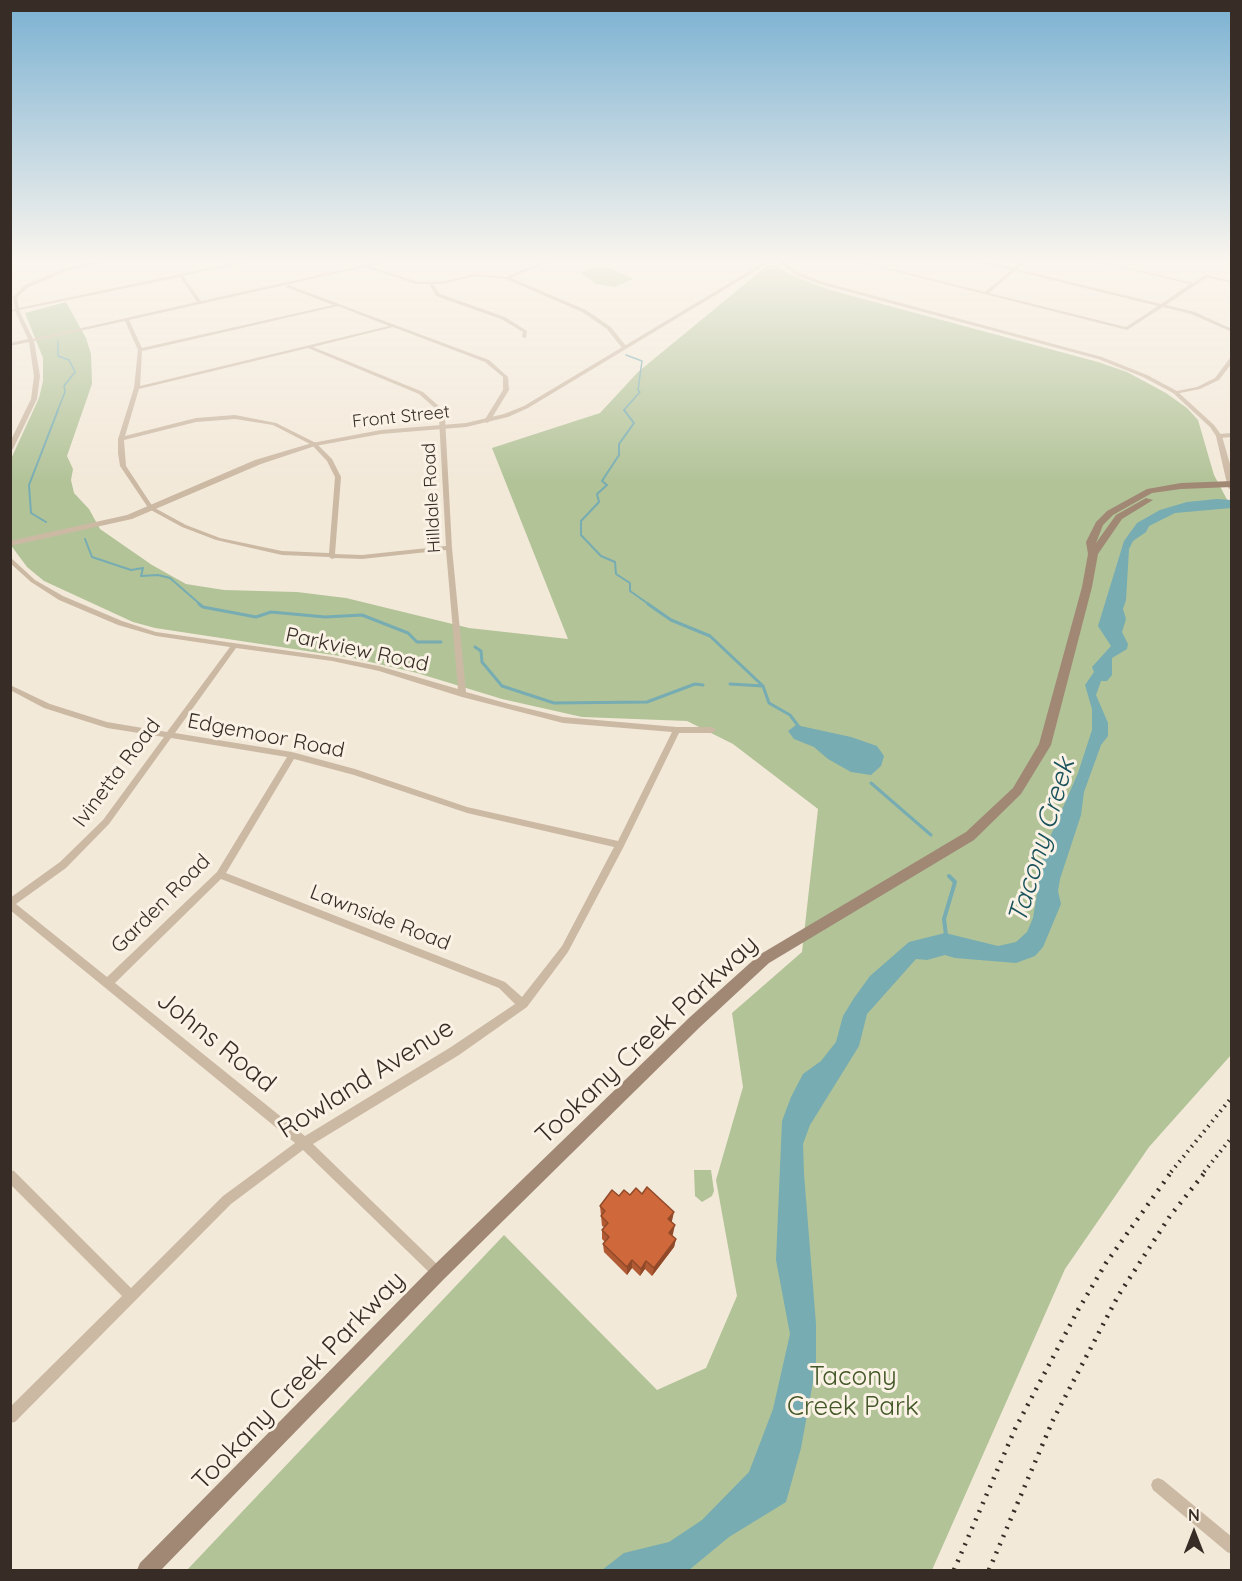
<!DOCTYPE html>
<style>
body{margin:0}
#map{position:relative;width:1242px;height:1581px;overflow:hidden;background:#f3e9d9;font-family:Quicksand,sans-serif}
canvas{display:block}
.frame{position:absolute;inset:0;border:12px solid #372d26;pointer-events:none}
.north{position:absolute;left:1164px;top:1503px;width:60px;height:60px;-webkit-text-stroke:4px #fbf2e6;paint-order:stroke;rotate:0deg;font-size:16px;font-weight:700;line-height:24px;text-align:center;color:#372d26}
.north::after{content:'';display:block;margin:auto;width:21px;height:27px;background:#372d26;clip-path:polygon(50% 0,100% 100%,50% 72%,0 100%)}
</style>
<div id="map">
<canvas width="1242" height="1581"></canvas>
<div class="frame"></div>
<div class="north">N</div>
</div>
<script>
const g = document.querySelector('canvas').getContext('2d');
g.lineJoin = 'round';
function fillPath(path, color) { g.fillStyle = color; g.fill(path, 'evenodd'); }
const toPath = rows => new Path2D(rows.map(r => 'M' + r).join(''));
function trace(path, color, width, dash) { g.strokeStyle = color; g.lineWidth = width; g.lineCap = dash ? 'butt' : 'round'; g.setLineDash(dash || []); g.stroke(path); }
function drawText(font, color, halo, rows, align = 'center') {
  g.font = font + ' Quicksand,sans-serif'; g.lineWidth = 6; g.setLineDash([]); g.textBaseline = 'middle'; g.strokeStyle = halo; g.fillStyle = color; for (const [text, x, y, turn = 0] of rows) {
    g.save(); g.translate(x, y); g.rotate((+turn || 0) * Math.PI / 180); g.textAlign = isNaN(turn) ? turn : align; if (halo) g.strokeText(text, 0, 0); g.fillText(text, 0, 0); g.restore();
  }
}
fillPath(toPath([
 [768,265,776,265,789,274,830,290,1098,362,1127,372,1166,393,1187,408,1198,420,1214,475,1231,507,1231,1055,1149,1147,1065,1269,932,1570,187,1570,504,1235,657,1390,706,1368,737,1296,716,1180,743,1087,732,1013,802,952,818,809,733,744,687,721,582,717,502,699,417,673,353,658,155,628,133,622,44,581,27,567,10,544,10,461,39,398,43,381,43,358,25,313,66,302,86,338,91,354,92,384,67,456,73,469,71,480,74,493,89,509,100,529,152,565,186,584,224,590,297,592,346,598,469,628,568,639,492,448,600,413,638,372],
 [590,268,610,268,633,279,615,287,596,284,581,273],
 [694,1170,711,1170,714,1191,712,1196,702,1202,695,1196]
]), '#b2c398');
fillPath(toPath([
 [1217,499,1231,500,1231,508,1175,513,1149,526,1146,532,1133,541,1129,549,1126,600,1123,609,1126,619,1122,632,1128,644,1127,649,1112,658,1112,675,1107,681,1101,681,1096,695,1108,723,1108,736,1101,745,1084,792,1081,815,1060,879,1058,891,1061,904,1043,947,1035,956,1016,963,955,958,945,955,927,960,916,959,867,1014,859,1046,810,1125,803,1144,804,1174,816,1324,816,1365,801,1448,786,1502,729,1537,689,1570,602,1570,624,1553,669,1542,702,1520,749,1472,773,1409,790,1334,776,1260,782,1121,791,1097,803,1074,821,1061,836,1042,843,1016,854,998,870,976,909,942,945,933,998,946,1016,942,1027,932,1033,918,1044,851,1078,773,1092,730,1092,709,1085,685,1094,672,1092,667,1111,646,1098,626,1124,541,1137,523,1160,510,1187,502],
 [796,725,851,737,877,746,884,756,881,766,871,775,851,772,828,759,814,747,794,739,788,731]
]), '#76acb2');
trace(toPath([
 [57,412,65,392,64,386,75,372,69,360,58,356,58,341],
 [626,412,624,410,640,392,638,390,642,361,626,355]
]), '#76acb2', 1.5);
trace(toPath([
 [624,410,634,423,619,444,619,455,602,481,607,485,597,494,599,502,581,521,581,535,601,556,615,562,616,574,630,583,630,591,650,605],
 [46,522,31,513,29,485,58,410],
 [85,539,92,557,131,570,143,568,141,576,158,575,170,578,201,605]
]), '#76acb2', 2);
trace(toPath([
 [199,604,203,607,256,617,271,612,325,617,362,615,408,633,417,642,441,642],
 [648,604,671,620,710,636,763,686],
 [475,647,481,651,482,662,502,686,554,703,647,702,695,684,703,685],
 [730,684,763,686,769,703,790,715,799,727],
 [871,783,931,835]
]), '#76acb2', 3);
trace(toPath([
 [946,935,944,919,955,882,949,876]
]), '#76acb2', 4);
fillPath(toPath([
 [96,261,102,261,66,271,29,287,17,297,19,308,242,261,249,261,183,276,201,301,383,261,390,261,369,266,418,282,441,282,476,274,506,277,544,261,549,261,511,278,586,310,611,327,626,346,626,348,622,348,607,329,582,312,506,279,476,276,441,284,433,284,440,294,505,317,527,331,526,338,522,337,523,332,501,319,436,296,429,284,416,284,365,267,129,320,142,348,333,305,286,287,286,286,288,285,489,360,508,377,509,390,490,421,487,423,484,421,503,390,503,377,485,362,393,327,313,347,423,392,441,408,445,418,452,548,466,692,509,704,563,717,677,727,712,727,716,730,712,733,679,733,623,848,568,952,527,1007,459,1055,313,1144,442,1269,444,1273,442,1277,438,1279,434,1277,303,1150,231,1204,15,1422,10,1423,10,1407,122,1296,10,1184,10,1170,14,1171,131,1288,223,1196,295,1143,10,910,10,898,60,862,103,820,164,737,107,728,44,708,10,690,10,685,50,704,107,722,167,732,230,647,156,636,118,625,59,600,31,582,10,563,10,557,35,580,63,596,122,621,156,632,332,657,379,666,458,689,446,550,362,559,335,558,332,559,329,557,282,555,216,540,182,527,149,509,120,466,118,453,118,439,134,388,138,350,125,321,34,341,40,376,37,399,13,449,10,451,10,442,31,399,34,376,29,342,10,346,10,343,28,339,15,311,10,312,10,310,15,309,13,297,25,285,64,269,96,261],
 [180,277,197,302,33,339,19,310,180,277],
 [338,306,389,326,140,386,142,351,338,306],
 [308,348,419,394,436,409,439,418,446,546,362,555,335,554,341,477,332,459,316,443,276,423,235,415,196,418,125,436,139,389,308,348],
 [235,419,273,425,312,445,327,461,335,477,329,553,282,551,220,538,186,525,153,507,126,466,124,440,196,422,235,419],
 [236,648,332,661,379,671,462,697,563,723,672,732,618,841,467,807,355,769,292,752,175,733,236,648],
 [171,738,287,757,217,872,107,977,16,904,66,868,109,824,171,738],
 [294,759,354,775,467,813,614,847,562,946,522,997,505,982,226,873,294,759],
 [221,879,499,988,515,1004,451,1047,305,1136,115,983,221,879],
 [854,261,860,261,985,292,1011,270,976,261,983,261,1013,268,1022,261,1026,261,1017,269,1161,304,1190,284,1092,261,1099,261,1193,283,1206,275,1232,281,1232,283,1207,277,1166,305,1195,312,1232,329,1232,332,1191,314,1163,307,1127,330,854,261],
 [1015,271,1158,306,1126,327,989,293,1015,271],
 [1230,358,1232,358,1232,363,1219,380,1200,389,1175,394,1172,392,1197,387,1215,378,1230,358],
 [1232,433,1232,437,1219,438,1216,436,1219,434,1232,433],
 [1158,1478,1163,1480,1232,1537,1232,1554,1227,1552,1153,1490,1151,1485,1153,1480,1158,1478]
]), '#ccb9a4');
fillPath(toPath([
 [766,261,772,261,528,408,508,417,466,427,381,434,315,446,261,464,132,519,10,546,10,541,127,515,255,460,312,443,381,430,466,423,504,414,524,406,766,261],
 [777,261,783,261,800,273,823,282,1102,357,1147,375,1177,391,1214,425,1222,436,1232,471,1232,490,1228,488,1216,436,1210,427,1173,393,1143,377,1098,359,819,284,796,275,777,261]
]), '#ccb9a4');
fillPath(toPath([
 [1232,481,1232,487,1181,489,1152,493,1113,515,1103,525,1096,543,1116,515,1146,498,1153,500,1122,519,1098,554,1092,587,1051,745,1021,794,974,840,769,963,700,1027,444,1279,161,1570,137,1570,140,1563,432,1267,690,1017,759,955,966,832,1013,788,1039,744,1082,587,1088,554,1086,542,1096,522,1107,511,1147,489,1181,483,1232,481]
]), '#a08875');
trace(toPath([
 [1171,1172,1232,1097],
 [1204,1172,1232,1137]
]), '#372d26', 4, [1.5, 5]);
trace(toPath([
 [954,1570,1015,1429,1078,1310,1106,1263,1172,1171],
 [989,1570,1053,1420,1118,1296,1170,1216,1206,1171]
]), '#372d26', 4.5, [2, 7]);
fillPath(toPath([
 [630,1195,672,1221,671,1222,673,1234,672,1235,676,1239,674,1247,652,1276,645,1269,640,1276,632,1268,627,1275,604,1252,603,1244,605,1242,602,1239,602,1230,604,1227,602,1226,600,1206,619,1196]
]), '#b25a33');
fillPath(toPath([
 [674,1212,672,1221,666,1228,668,1219],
 [675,1225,673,1234,668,1242,669,1233],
 [676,1239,674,1247,652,1276,654,1268],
 [632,1260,632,1268,627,1275,627,1267],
 [646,1261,645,1269,640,1276,641,1269]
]), '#914a29');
const building = toPath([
 [647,1187,674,1212,668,1219,675,1225,669,1233,676,1239,654,1268,646,1261,641,1269,632,1260,627,1267,603,1244,609,1237,602,1230,608,1223,601,1216,605,1211,600,1206,612,1190,619,1196,624,1190,630,1195,636,1188,642,1194,647,1187]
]);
fillPath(building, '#cf693b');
trace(building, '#914a29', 1.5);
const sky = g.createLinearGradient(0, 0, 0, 482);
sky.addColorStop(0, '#7ab1d2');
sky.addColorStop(0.54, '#faf5ee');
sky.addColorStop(1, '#faf5ee00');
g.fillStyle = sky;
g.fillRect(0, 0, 1242, 482);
drawText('18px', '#372d26', '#fbf2e6', [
 ["Front Street",401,417,-6],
 ["Hilldale Road",432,498,-93]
]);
drawText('21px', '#372d26', '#fbf2e6', [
 ["Parkview Road",357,650,12],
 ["Edgemoor Road",266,736,11],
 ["Ivinetta Road",117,773,-53],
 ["Garden Road",161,904,-45],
 ["Lawnside Road",380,918,21]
]);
drawText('26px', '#372d26', '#fbf2e6', [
 ["Tookany Creek Parkway",647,1040,-43],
 ["Johns Road",216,1042,39],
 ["Rowland Avenue",366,1079,-32],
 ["Tookany Creek Parkway",299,1381,-46]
]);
drawText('26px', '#435728', '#fbf2e6', [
 ["Tacony",853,1377],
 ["Creek Park",853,1407]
]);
drawText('italic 27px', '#19525b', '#fbf2e6', [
 ["Tacony Creek",1042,841,-73]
]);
</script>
